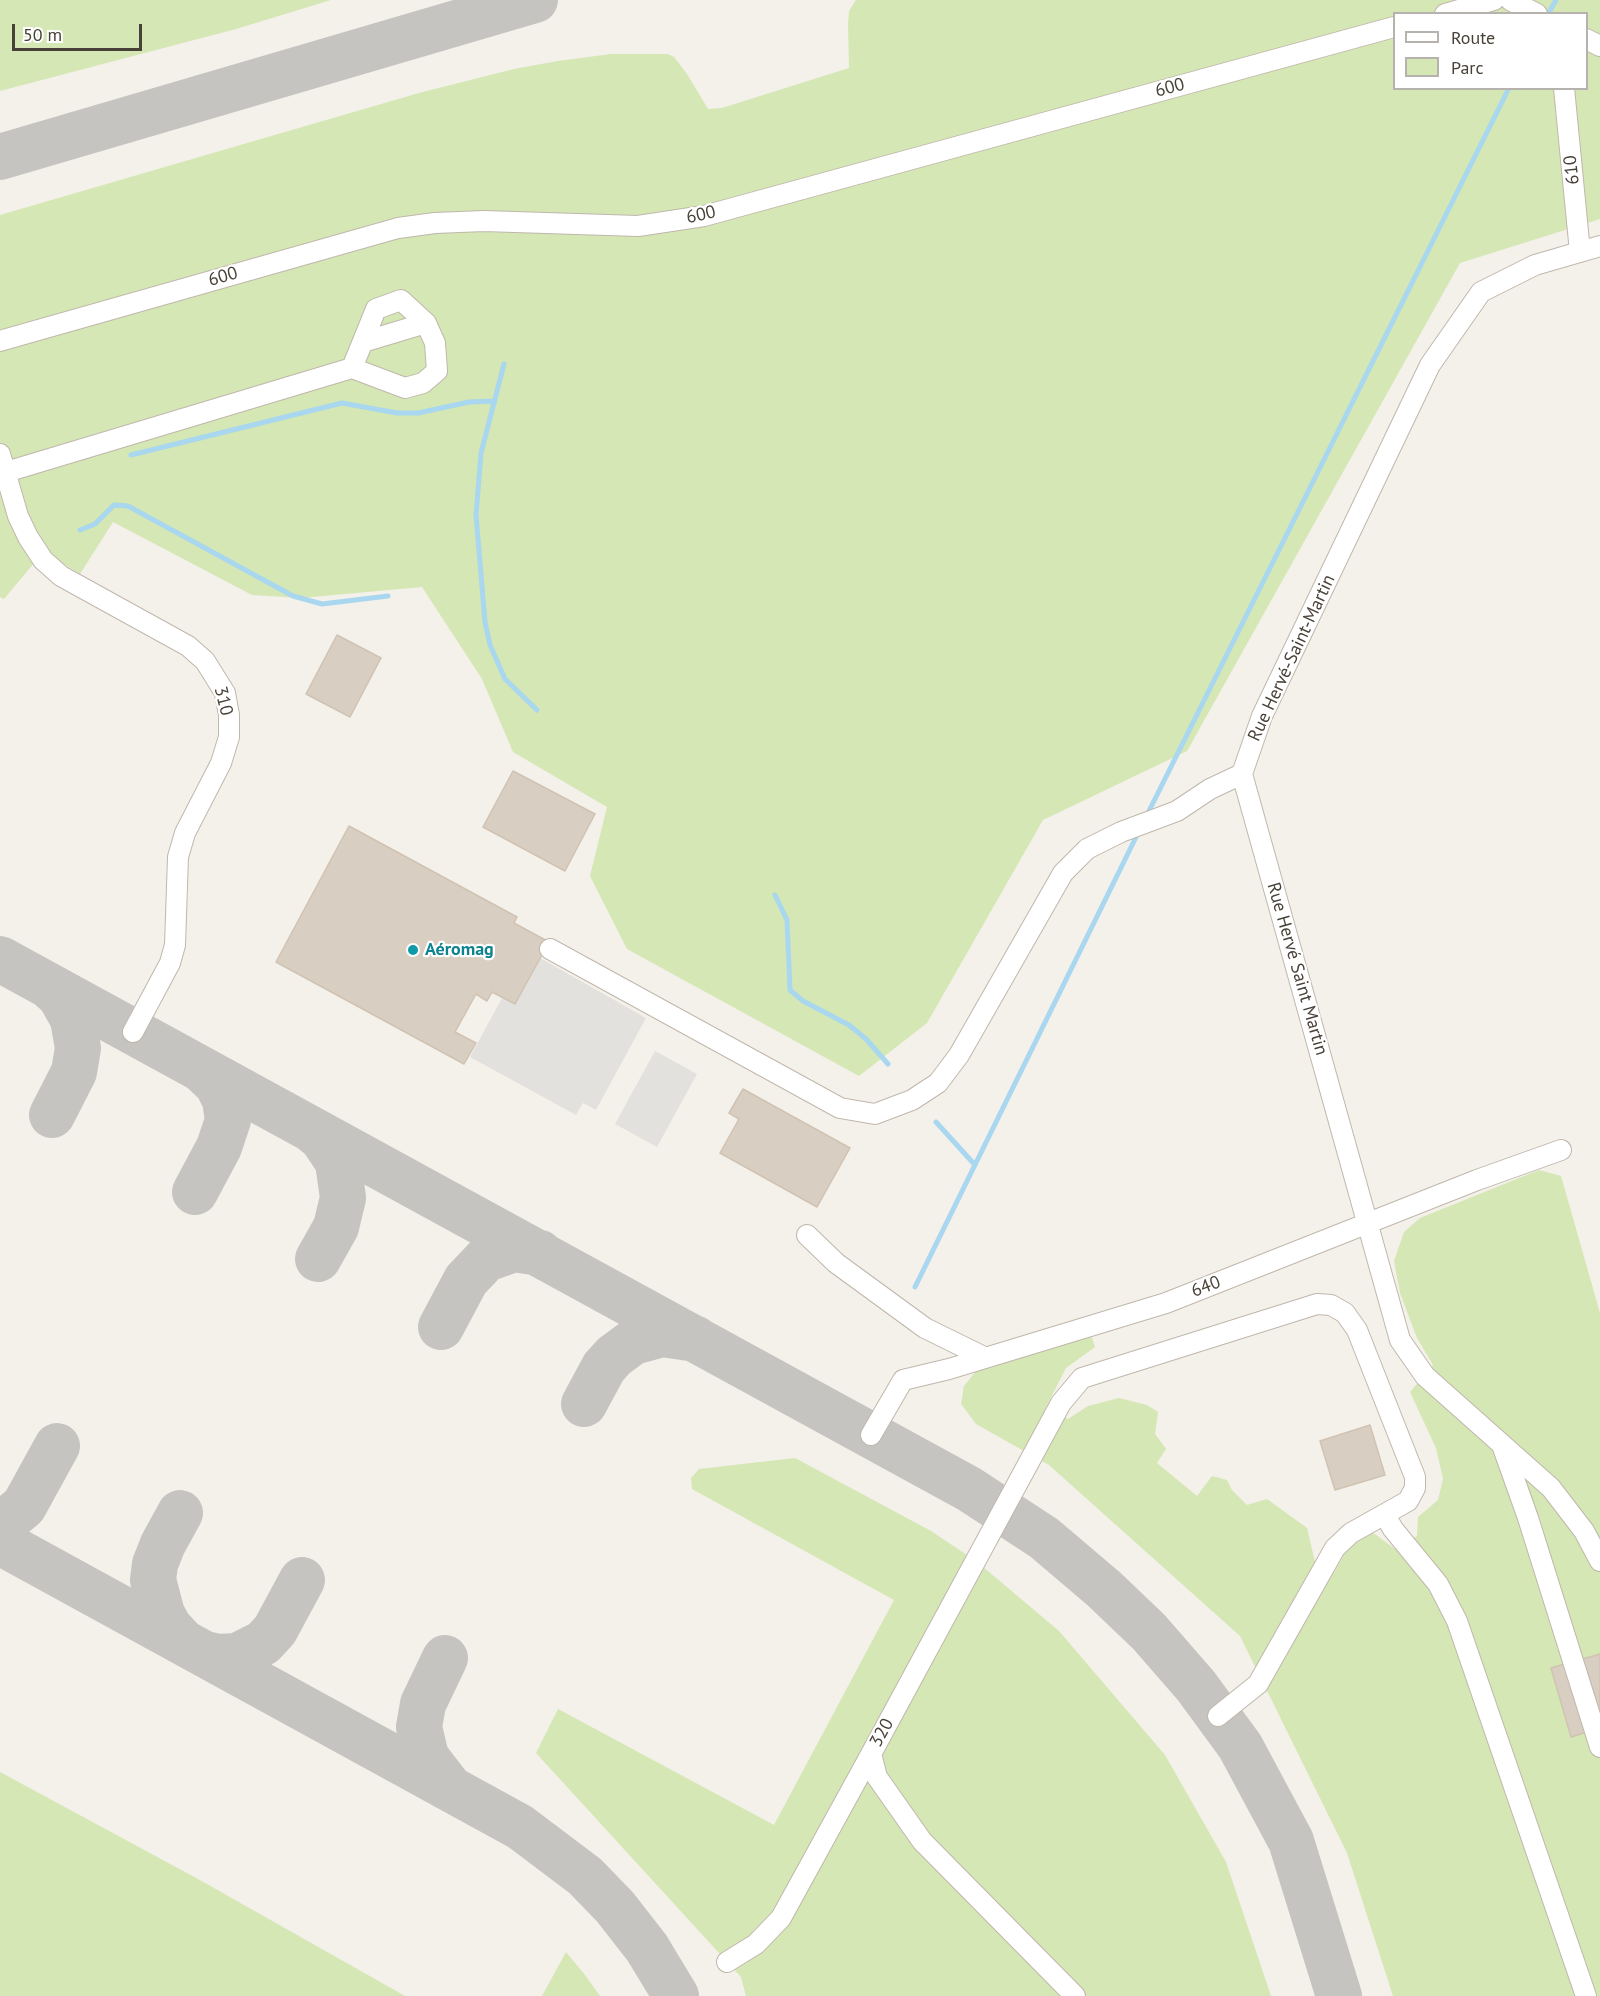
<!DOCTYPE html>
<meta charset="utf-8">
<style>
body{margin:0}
#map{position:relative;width:1600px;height:1996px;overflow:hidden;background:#f4f0ea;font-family:"PT Sans",sans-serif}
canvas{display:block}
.legend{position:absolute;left:1393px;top:12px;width:195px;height:78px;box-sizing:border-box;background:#fff;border:2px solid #b6b3af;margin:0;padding:8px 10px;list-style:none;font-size:18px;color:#484138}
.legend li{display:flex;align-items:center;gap:12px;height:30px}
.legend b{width:30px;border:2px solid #b6b3af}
.scale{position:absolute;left:12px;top:24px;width:130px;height:27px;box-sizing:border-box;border:3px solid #484138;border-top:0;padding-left:8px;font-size:18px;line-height:21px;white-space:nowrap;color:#484138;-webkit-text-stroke:4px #fff;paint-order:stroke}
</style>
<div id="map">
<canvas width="1600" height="1996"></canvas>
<ul class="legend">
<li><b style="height:8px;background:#fff"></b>Route</li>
<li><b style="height:16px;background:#d4e7b4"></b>Parc</li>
</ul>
<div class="scale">50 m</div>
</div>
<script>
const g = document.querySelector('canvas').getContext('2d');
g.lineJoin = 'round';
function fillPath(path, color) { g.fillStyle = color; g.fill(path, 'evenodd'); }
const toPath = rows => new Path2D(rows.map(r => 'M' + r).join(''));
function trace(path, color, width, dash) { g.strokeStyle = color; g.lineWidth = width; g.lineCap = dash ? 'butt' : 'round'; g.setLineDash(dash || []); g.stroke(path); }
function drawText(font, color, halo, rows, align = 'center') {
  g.font = font + ' "PT Sans",sans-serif'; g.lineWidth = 4.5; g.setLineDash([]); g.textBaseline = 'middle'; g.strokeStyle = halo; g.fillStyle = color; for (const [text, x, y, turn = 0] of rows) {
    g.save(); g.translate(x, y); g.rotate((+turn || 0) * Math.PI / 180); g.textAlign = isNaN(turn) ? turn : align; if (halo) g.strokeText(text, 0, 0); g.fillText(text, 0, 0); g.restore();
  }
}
fillPath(toPath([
 [0,0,331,0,236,29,0,91],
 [856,0,1600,0,1600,219,1460,263,1187,751,1043,820,927,1023,859,1076,627,949,590,876,607,807,513,752,482,679,422,587,301,598,252,595,113,522,80,574,46,553,34,563,4,599,0,597,0,215,419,93,514,69,558,61,611,54,668,54,674,57,687,74,708,109,722,108,849,68,848,24,849,11],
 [1394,14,1586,14,1586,88,1394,88],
 [1539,1170,1561,1176,1600,1313,1600,1996,1393,1996,1347,1853,1240,1636,1049,1465,976,1424,961,1404,964,1386,977,1370,1091,1335,1095,1347,1066,1368,1045,1409,1068,1419,1088,1406,1119,1398,1147,1405,1158,1412,1155,1434,1166,1449,1157,1463,1197,1496,1212,1476,1227,1480,1232,1490,1247,1505,1267,1499,1307,1528,1315,1562,1334,1573,1347,1549,1372,1532,1395,1549,1417,1536,1418,1517,1438,1500,1443,1479,1436,1448,1410,1392,1433,1365,1417,1338,1400,1293,1394,1261,1404,1232,1420,1218],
 [795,1458,931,1531,976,1561,1059,1631,1165,1755,1226,1862,1271,1996,746,1996,741,1977,536,1753,558,1709,774,1825,894,1600,692,1489,691,1478,699,1469],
 [0,1772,198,1879,405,1996,0,1996],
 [566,1952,585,1975,600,1996,542,1996]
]), '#d4e7b4');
fillPath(toPath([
 [540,958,646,1018,596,1110,583,1103,576,1115,470,1057,502,998,515,1004],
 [655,1051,697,1074,657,1147,615,1124]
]), '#e3e1de');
trace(toPath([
 [1548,14,1556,0],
 [504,364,481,453,476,515,485,622,490,645,505,679,537,710],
 [131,455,342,403,397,413,418,413,469,402,495,401],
 [80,530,95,524,114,505,128,506,293,596,322,604,388,596],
 [1146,817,1509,88],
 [775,895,787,920,790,990,803,1001,849,1025,866,1039,888,1064],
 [936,1122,975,1165],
 [915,1287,1139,831]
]), '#a8d7ef', 5);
trace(toPath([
 [0,157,535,0],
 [0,959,969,1489,1044,1538,1104,1589,1149,1632,1196,1686,1240,1746,1291,1841,1339,1996],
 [48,985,60,996,73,1019,78,1048,74,1072,52,1115],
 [312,1130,322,1138,338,1162,343,1198,336,1227,318,1259],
 [195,1192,219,1147,228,1120,225,1100,217,1084,201,1069],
 [441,1327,466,1280,486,1259,514,1249,540,1253],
 [584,1404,604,1367,614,1356,633,1342,662,1334,696,1339],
 [180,1513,163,1544,155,1564,153,1580,162,1614,169,1627,182,1641],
 [0,1520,12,1516,24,1506,57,1446],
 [0,1542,520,1827,585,1876,615,1907,647,1948,676,1996],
 [206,1654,218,1657,237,1656,263,1643,275,1630,302,1580],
 [445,1658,423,1704,419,1727,426,1757,449,1787]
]), '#c6c4c1', 46);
const building = toPath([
 [337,635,381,658,350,717,306,694,337,635],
 [513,771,595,814,565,871,483,827,513,771],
 [349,826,517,917,514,923,549,942,515,1004,492,992,487,1001,476,994,455,1032,476,1043,464,1064,276,962,349,826],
 [743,1089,850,1148,817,1207,720,1153,739,1119,729,1113,743,1089],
 [1370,1425,1385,1475,1335,1490,1320,1441,1370,1425],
 [1600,1654,1600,1728,1571,1737,1551,1668,1600,1654]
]);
fillPath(building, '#d9cec2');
trace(building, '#d0c3b2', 1.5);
const minor = toPath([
 [1510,0,1537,14],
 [1445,14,1494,0],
 [1586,39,1600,46],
 [1564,88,1580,252],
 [0,341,398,228,435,223,484,221,638,226,704,216,1394,27],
 [363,342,426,323],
 [0,454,18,516,28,537,43,560,61,576,188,646,205,661,225,693,229,715,229,737,221,763,185,833,178,857,175,945,170,963,133,1032],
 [6,472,352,368,405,388,423,383,437,371,435,343,426,323,401,300,376,309,352,368],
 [1242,774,1400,1340,1425,1376,1551,1488,1584,1531,1600,1561],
 [550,949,840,1108,875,1114,912,1100,938,1083,959,1055,1063,873,1087,849,1121,832,1177,811,1210,789,1242,774,1262,716,1430,365,1481,292,1535,265,1600,246],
 [807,1235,836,1263,925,1328,984,1357],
 [871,1435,903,1380,949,1369,1166,1303,1477,1180,1561,1150],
 [1502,1445,1528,1518,1600,1747],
 [1385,1515,1393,1529,1438,1584,1457,1621,1586,1996],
 [727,1962,756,1944,781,1918,871,1754],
 [1075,1996,922,1841,877,1777,871,1754,1061,1403,1082,1378,1317,1304,1331,1305,1345,1313,1357,1330,1415,1477,1415,1488,1408,1501,1351,1533,1335,1548,1258,1684,1218,1716]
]);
trace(minor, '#c0b7ac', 22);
trace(minor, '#fff', 20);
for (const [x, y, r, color] of [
 [413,950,6,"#0f9aa8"]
]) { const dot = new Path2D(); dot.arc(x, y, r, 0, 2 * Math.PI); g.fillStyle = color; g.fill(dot); trace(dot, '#fff', 2); }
drawText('18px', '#484138', '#fff', [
 ["600",1170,88,-15],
 ["610",1572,170,-96],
 ["600",701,215,-13],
 ["600",223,277,-16],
 ["Rue Hervé-Saint-Martin",1292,658,-65],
 ["310",223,701,76],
 ["Rue Hervé Saint Martin",1297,969,74],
 ["640",1206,1287,-21],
 ["320",882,1733,-61]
]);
drawText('bold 18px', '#0d838f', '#fff', [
 ["Aéromag",425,950]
], 'left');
</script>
